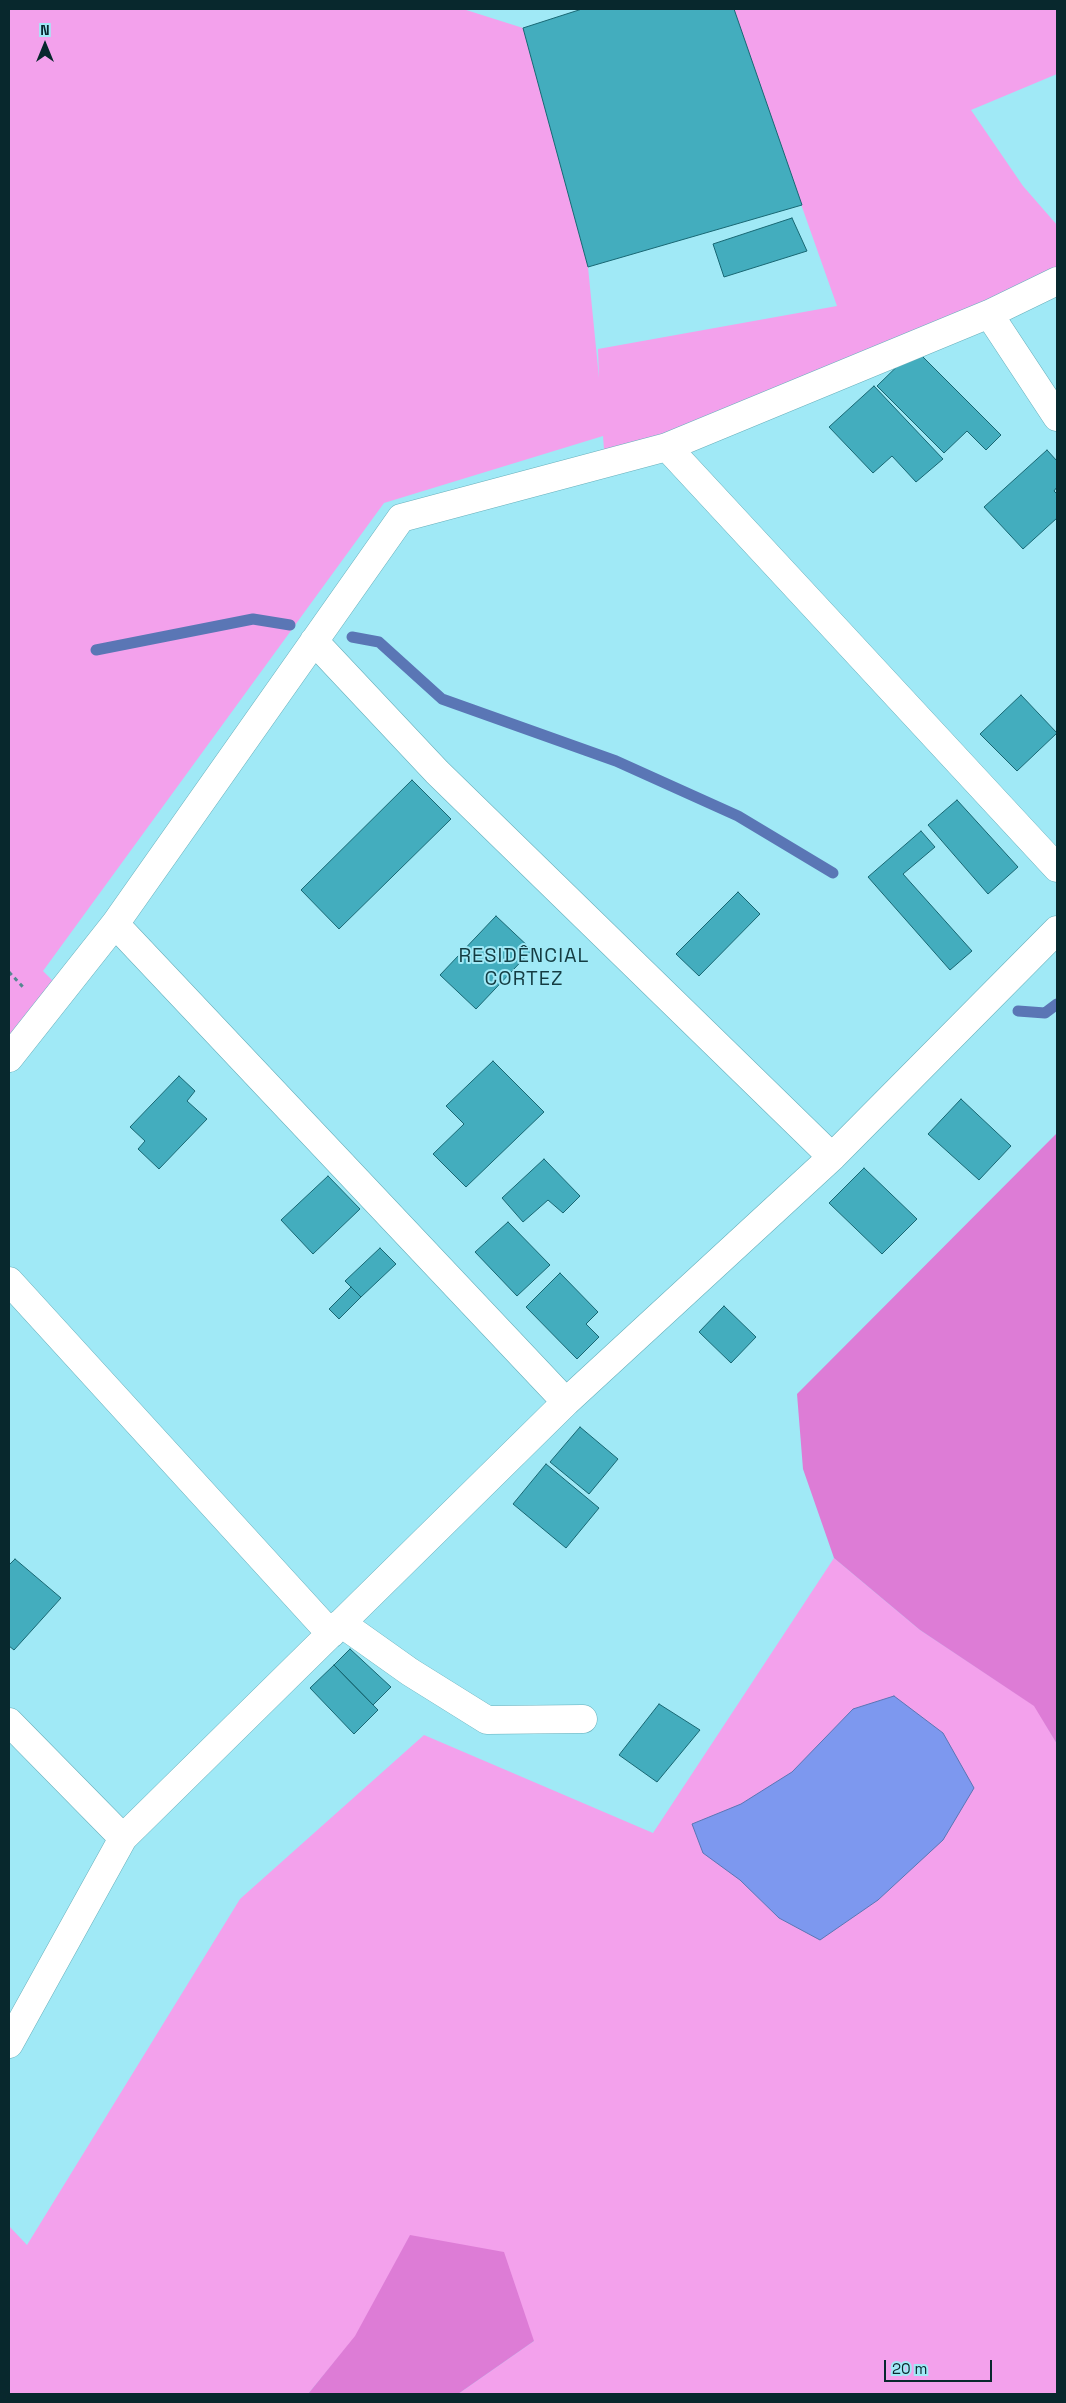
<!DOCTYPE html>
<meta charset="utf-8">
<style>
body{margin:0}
#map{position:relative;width:1066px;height:2403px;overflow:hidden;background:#a0e9f6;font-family:"Space Grotesk",sans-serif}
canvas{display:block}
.frame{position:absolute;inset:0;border:10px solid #08282d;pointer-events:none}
.north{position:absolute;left:20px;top:20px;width:50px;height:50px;-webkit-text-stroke:4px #a0e9f6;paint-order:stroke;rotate:0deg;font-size:14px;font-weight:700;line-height:20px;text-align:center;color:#08282d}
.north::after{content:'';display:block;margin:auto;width:18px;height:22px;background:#08282d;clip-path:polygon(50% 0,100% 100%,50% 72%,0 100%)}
.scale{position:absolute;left:884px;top:2360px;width:108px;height:22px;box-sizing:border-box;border:2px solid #08282d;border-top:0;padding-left:6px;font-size:15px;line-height:18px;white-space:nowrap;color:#08282d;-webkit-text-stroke:4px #a0e9f6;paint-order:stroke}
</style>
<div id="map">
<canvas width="1066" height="2403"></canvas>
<div class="frame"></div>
<div class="north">N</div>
<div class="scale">20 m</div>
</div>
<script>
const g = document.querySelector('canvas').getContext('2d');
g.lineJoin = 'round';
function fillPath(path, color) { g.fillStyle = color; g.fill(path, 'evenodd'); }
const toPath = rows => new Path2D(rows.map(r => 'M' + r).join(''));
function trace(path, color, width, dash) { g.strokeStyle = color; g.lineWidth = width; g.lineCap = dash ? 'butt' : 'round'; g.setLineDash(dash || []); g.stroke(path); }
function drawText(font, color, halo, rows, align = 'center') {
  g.font = font + ' "Space Grotesk",sans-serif'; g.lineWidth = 4; g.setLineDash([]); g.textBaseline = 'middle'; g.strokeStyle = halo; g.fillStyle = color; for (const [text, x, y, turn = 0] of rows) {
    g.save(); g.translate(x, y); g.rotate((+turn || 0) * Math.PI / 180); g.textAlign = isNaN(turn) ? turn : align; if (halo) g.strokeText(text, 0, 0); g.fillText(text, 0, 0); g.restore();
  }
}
fillPath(toPath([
 [9,9,463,9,523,28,588,267,599,378,598,349,837,306,732,9,1057,9,1057,74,971,110,1023,186,1057,225,1057,281,605,463,603,436,384,503,43,971,62,990,9,1050],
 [834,1558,920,1630,1035,1706,1057,1744,1057,2394,458,2394,534,2341,410,2236,356,2336,308,2394,9,2394,9,2226,27,2245,240,1899,424,1735,653,1833]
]), '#f3a1ec');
fillPath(toPath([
 [1057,1133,1057,1744,1034,1706,920,1630,834,1558,803,1469,797,1394],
 [410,2235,504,2252,534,2341,458,2394,308,2394,355,2336]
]), '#dd7cd6');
const water = toPath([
 [894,1696,943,1733,974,1788,943,1840,878,1900,820,1940,779,1918,740,1880,703,1853,692,1824,741,1804,792,1772,853,1709,894,1696]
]);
fillPath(water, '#7d98ef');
trace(water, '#5a76b5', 1);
trace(toPath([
 [352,637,379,642,442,699,616,761,738,816,833,873],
 [96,650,253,619,290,625],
 [1018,1011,1045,1013,1057,1004]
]), '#5a76b5', 11);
const building = toPath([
 [582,9,734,9,802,205,588,267,523,28,582,9],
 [792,218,807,251,724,277,713,244,792,218],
 [915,349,1001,435,986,450,967,431,944,453,877,386,915,349],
 [874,386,943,459,916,482,892,456,873,473,829,427,874,386],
 [1047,450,1057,461,1057,487,1054,491,1057,494,1057,518,1023,549,984,507,1047,450],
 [1021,695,1057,733,1017,771,980,734,1021,695],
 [412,780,451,819,339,929,301,890,412,780],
 [957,800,1018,867,988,894,928,825,957,800],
 [921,831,935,847,903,874,972,951,950,970,868,877,921,831],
 [738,892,760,914,699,976,676,954,738,892],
 [496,916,532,950,476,1009,440,975,496,916],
 [493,1061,544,1112,466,1187,433,1154,464,1124,446,1106,493,1061],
 [179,1076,195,1091,187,1101,207,1119,159,1169,138,1149,145,1141,130,1127,179,1076],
 [961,1099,1011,1146,979,1180,928,1134,961,1099],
 [544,1159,580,1196,563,1213,548,1200,523,1222,502,1198,544,1159],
 [864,1168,917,1219,882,1254,829,1203,864,1168],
 [328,1176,360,1209,313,1254,281,1220,328,1176],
 [508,1222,550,1265,517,1296,475,1252,508,1222],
 [380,1248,396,1264,361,1297,345,1281,380,1248],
 [560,1273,598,1312,586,1324,599,1337,577,1359,526,1307,560,1273],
 [351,1287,361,1297,339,1319,329,1309,351,1287],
 [724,1306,756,1337,731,1363,699,1332,724,1306],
 [580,1427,618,1459,589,1494,550,1462,580,1427],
 [546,1464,599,1508,566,1548,513,1504,546,1464],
 [15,1559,61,1598,14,1650,9,1646,9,1565,15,1559],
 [350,1649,391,1687,373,1705,334,1665,350,1649],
 [334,1665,378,1710,354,1734,310,1688,334,1665],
 [659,1704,700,1730,657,1782,619,1755,659,1704]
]);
fillPath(building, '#43adbe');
trace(building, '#186773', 1);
const minor = toPath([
 [989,314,1057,417],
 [667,447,1057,868],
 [314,641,437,772,832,1157],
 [115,924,566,1402],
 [9,1058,115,924,401,518,667,447,989,314,1057,281],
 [9,1281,331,1634],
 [341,1623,410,1672,487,1720,583,1719],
 [9,1722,123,1838],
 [9,2044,123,1838,566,1402,832,1157,1057,930]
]);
trace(minor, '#66afbb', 29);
trace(toPath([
 [9,972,23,987]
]), '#538790', 3, [4, 4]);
trace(minor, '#fff', 28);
g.letterSpacing = '1px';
drawText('20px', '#143c42', '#a0e9f6', [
 ["RESIDÊNCIAL",524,957],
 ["CORTEZ",524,980]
]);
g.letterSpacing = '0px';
</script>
